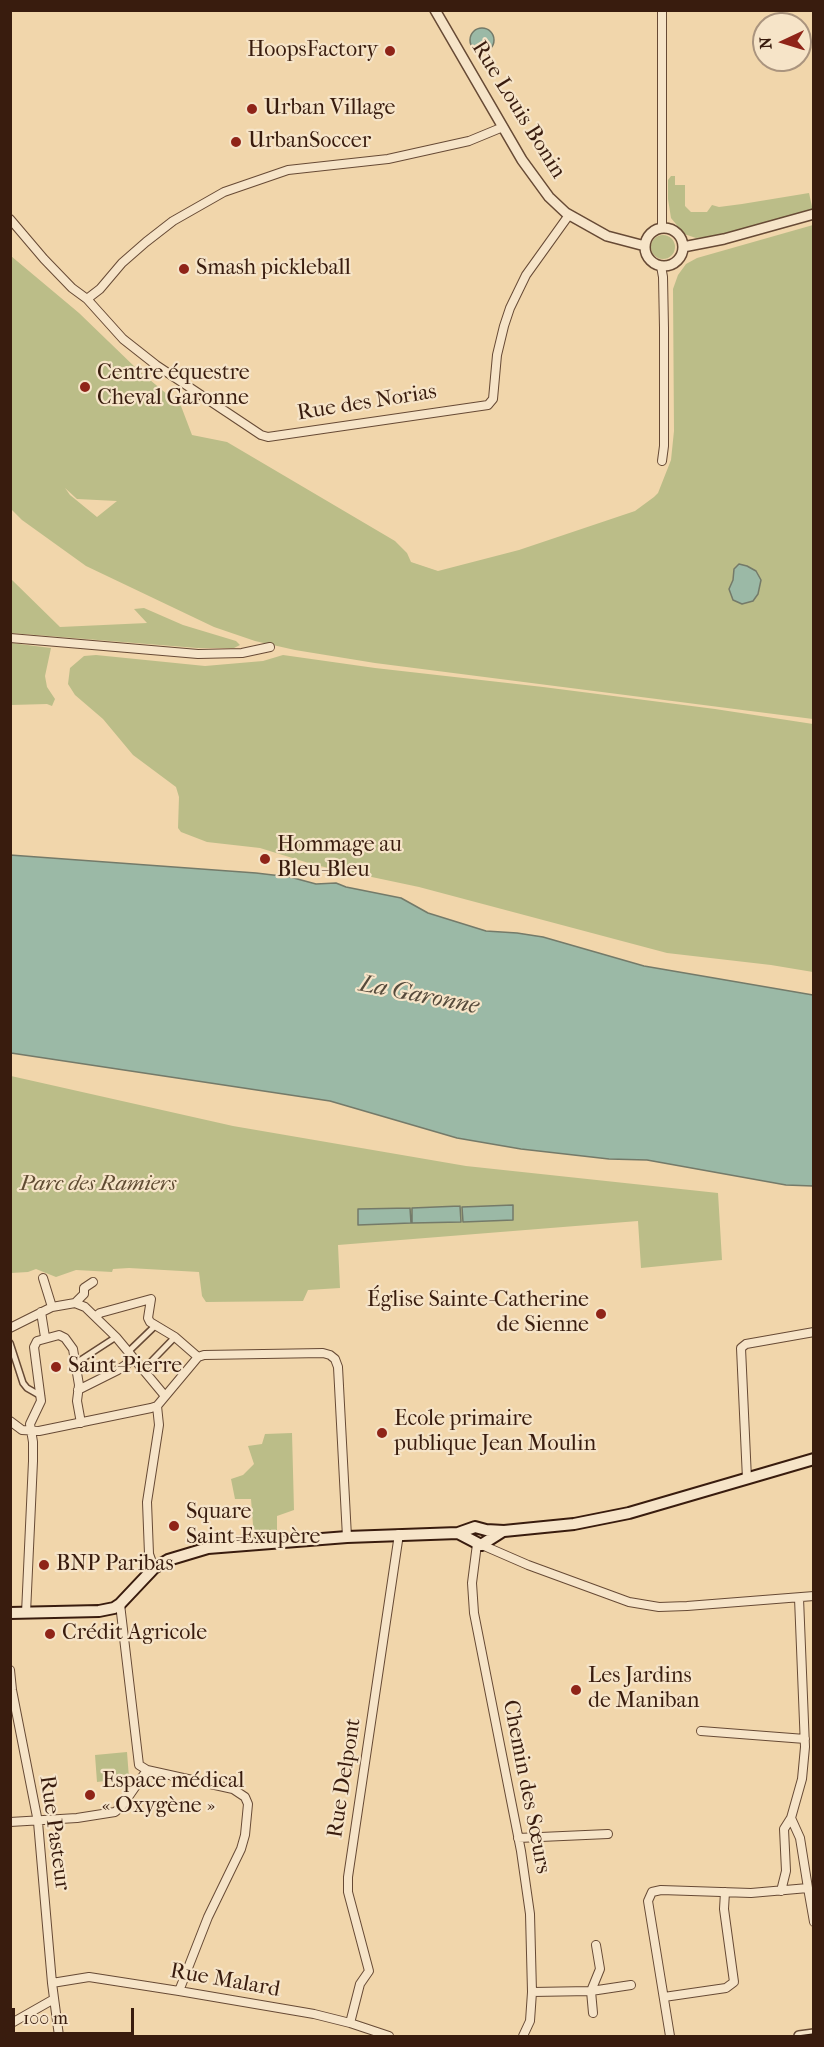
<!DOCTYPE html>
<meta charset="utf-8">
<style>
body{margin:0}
#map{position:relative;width:824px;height:2047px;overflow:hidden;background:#f1d6ab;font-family:"IM FELL French Canon",serif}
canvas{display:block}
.frame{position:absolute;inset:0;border:12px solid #391c0e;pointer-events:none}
.north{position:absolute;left:752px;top:12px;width:60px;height:60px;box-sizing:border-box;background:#f6e4c8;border:2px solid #aa947e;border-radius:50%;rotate:266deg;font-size:16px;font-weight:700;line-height:24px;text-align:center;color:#391c0e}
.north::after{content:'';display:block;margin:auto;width:21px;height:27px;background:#8f2418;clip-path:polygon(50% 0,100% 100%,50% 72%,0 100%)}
.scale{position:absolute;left:12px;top:2008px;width:122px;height:27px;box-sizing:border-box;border:3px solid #391c0e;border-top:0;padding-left:8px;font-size:18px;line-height:21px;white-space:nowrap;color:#391c0e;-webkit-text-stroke:4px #f6e4c8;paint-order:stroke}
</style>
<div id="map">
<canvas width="824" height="2047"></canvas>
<div class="frame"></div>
<div class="north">N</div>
<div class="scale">100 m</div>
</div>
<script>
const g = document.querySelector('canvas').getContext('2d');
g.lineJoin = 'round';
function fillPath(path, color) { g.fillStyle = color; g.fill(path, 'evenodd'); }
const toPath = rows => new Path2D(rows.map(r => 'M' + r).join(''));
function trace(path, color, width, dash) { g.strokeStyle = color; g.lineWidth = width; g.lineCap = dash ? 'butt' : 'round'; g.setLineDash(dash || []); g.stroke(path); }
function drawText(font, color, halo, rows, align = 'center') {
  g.font = font + ' "IM FELL French Canon",serif'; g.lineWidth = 4.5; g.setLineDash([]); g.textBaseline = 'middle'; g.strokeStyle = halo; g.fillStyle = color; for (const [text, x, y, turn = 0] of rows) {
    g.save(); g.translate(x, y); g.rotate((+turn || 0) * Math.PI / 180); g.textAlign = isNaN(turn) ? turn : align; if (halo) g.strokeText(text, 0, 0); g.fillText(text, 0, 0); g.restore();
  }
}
fillPath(toPath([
 [671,176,675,176,675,185,685,185,685,206,691,212,707,212,712,205,719,207,742,204,809,193,813,211,726,235,696,238,684,234,671,218,668,199,668,180],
 [813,225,813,719,375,663,295,650,255,641,214,627,86,566,22,520,11,509,11,256,79,313,137,369,181,406,192,435,227,442,395,541,407,553,411,562,438,571,519,550,635,511,654,497,658,493,671,460,674,431,673,289,678,275,686,264,697,258],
 [65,488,77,499,117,501,97,517,70,495],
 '651 247a12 12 0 1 1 24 0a12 12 0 1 1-24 0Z',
 [11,579,60,627,147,623,134,609,144,608,183,625,236,641,240,645,234,648,197,648,11,633],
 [11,643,51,648,45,676,47,687,55,699,52,706,47,704,11,705],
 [96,655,205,666,263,661,283,655,375,668,543,687,715,709,813,724,813,972,771,965,667,953,419,887,315,865,260,848,207,842,181,832,178,828,179,797,176,787,133,755,103,719,75,695,68,684,70,668,84,656],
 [11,1076,233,1126,466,1166,718,1193,722,1260,641,1268,638,1221,338,1245,340,1288,308,1290,303,1301,206,1302,202,1296,199,1272,129,1268,113,1269,112,1272,76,1270,56,1277,36,1269,28,1272,11,1273],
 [292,1433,294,1510,277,1516,277,1535,254,1538,251,1499,235,1499,231,1479,243,1475,254,1464,248,1446,262,1444,265,1434],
 [127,1752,129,1778,97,1782,95,1755]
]), '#bbbd88');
const water = toPath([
 '470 40a12 12 0 1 1 24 0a12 12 0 1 1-24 0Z',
 [739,564,747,566,756,571,761,580,758,594,753,601,742,604,733,600,729,589,733,580,734,569,739,564],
 [10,855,256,873,290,877,316,884,336,883,346,887,401,898,428,913,486,931,517,933,543,937,644,966,813,995,813,1186,786,1185,647,1160,609,1159,521,1149,457,1138,330,1101,11,1053,10,855],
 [513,1205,513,1220,463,1222,462,1207,513,1205],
 [460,1206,461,1222,412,1223,412,1208,460,1206],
 [410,1208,411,1223,358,1225,358,1209,410,1208]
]);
fillPath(water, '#9bb9a6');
trace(water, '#747a69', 1.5);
const pedestrian = toPath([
 [10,1343,23,1383,27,1388,41,1396],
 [128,1352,156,1325],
 [76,1363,116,1337],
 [143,1370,175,1337]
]);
const minor = toPath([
 [10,219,44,259,72,288,87,299,100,289,122,263,146,242,173,221,224,192,288,170,388,159,469,141,503,127],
 [662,228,662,10],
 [661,266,663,277,664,328,664,446,662,461],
 [87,299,123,339,156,365,261,435,268,437,488,405,493,399,497,355,504,326,510,308,526,275,569,215],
 [10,638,198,654,242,653,270,647],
 [43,1278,52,1307],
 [75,1303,84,1294,84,1288,93,1282],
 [41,1312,45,1337],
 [96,1316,100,1313,151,1299,148,1318,150,1322,175,1337,198,1357],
 [10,1328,52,1307,75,1303,85,1307,116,1337,165,1396],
 [198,1357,204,1355,323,1353,330,1355,335,1359,338,1367,347,1537],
 [78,1390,118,1370,134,1359],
 [10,1421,22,1430,39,1431,151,1408,157,1406,198,1357],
 [747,1479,741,1348,746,1344,814,1332],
 [477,1544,472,1583,474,1613,521,1851,530,1914,532,1992,530,2021,523,2036],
 [482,1545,528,1565,629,1602,659,1607,687,1606,814,1596],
 [154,1568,149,1554,147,1502,159,1425,157,1406],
 [799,1598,805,1747,802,1779,791,1818,800,1838,808,1888],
 [120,1604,139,1765,147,1770,233,1789,245,1797,248,1804,245,1835,241,1849,208,1917,179,1991],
 [26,1613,33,1461,33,1442,30,1424,41,1401,34,1347,37,1341,59,1335,65,1338,73,1349,79,1385,77,1401,81,1423],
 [10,1670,12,1690,38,1822,52,1983,59,2036],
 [701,1731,805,1739],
 [10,1822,77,1818,115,1812,122,1806,147,1770],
 [518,1838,608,1834],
 [781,1891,786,1871,784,1829,791,1818],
 [52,1983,89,1977,179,1991,314,2014,350,2023,389,2036],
 [532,1992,591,1991,631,1985],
 [664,1997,726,1988,734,1982,724,1909,725,1892],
 [593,2013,591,1991,600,1969,596,1945],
 [350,2023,360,1984,369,1971,348,1892,348,1877,399,1534],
 [10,2024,54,1999],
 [670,2036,648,1901,652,1892,661,1890,751,1893,808,1888,814,1922]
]);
const tertiary = toPath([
 [435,10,522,160,549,197,566,213,607,236,645,246],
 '645 247a19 19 0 1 1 38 0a19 19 0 1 1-38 0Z',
 [683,247,724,239,814,214],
 [799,2036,814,2034]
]);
const secondary = toPath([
 [458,1533,481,1545,503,1531],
 [10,1613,99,1611,114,1608,120,1604,154,1568,168,1560,208,1548,347,1537,458,1533,475,1527,486,1530,504,1531,574,1524,629,1513,814,1459]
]);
trace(pedestrian, '#674a35', 8);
trace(minor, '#674a35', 10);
trace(tertiary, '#674a35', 12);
trace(secondary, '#391c0e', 14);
trace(pedestrian, '#f6e4c8', 5);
trace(minor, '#f6e4c8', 8);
trace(tertiary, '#f6e4c8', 9);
trace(secondary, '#f6e4c8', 10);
trace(toPath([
 [799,2036,814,2034]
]), '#391c0e', 1.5);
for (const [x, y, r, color] of [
 [390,51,6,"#8f2418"],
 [252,109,6,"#8f2418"],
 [236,142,6,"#8f2418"],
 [184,269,6,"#8f2418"],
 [85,387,6,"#8f2418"],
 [265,859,6,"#8f2418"],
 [601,1314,6,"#8f2418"],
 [56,1367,6,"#8f2418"],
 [382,1433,6,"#8f2418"],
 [174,1526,6,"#8f2418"],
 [44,1565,6,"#8f2418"],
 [50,1634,6,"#8f2418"],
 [576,1690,6,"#8f2418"],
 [90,1795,6,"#8f2418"]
]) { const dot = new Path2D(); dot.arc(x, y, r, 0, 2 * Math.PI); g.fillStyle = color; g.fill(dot); trace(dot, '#f6e4c8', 2); }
drawText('22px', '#391c0e', '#f6e4c8', [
 ["HoopsFactory",378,51,"right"],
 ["Urban Village",264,109],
 ["UrbanSoccer",248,142],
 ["Smash pickleball",196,269],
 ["Centre équestre",97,374],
 ["Cheval Garonne",97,399],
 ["Hommage au",277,846],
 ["Bleu-Bleu",277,871],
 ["Église Sainte-Catherine",589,1301,"right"],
 ["de Sienne",589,1326,"right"],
 ["Saint-Pierre",68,1367],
 ["Ecole primaire",394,1420],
 ["publique Jean Moulin",394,1445],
 ["Square",186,1513],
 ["Saint-Exupère",186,1538],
 ["BNP Paribas",56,1565],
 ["Crédit Agricole",62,1634],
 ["Les Jardins",588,1677],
 ["de Maniban",588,1702],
 ["Espace médical",102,1782],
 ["« Oxygène »",102,1807]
], 'left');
drawText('22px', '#391c0e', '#f6e4c8', [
 ["Rue Louis Bonin",518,110,58],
 ["Rue des Norias",367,403,-9],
 ["Rue Delpont",345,1778,-81],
 ["Chemin des Sœurs",526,1787,79],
 ["Rue Pasteur",54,1833,82],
 ["Rue Malard",225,1981,10]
]);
drawText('italic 22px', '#604c33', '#f6e4c8', [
 ["Parc des Ramiers",98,1185]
]);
drawText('italic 24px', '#564b3c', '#f6e4c8', [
 ["La Garonne",419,996,11]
]);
</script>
